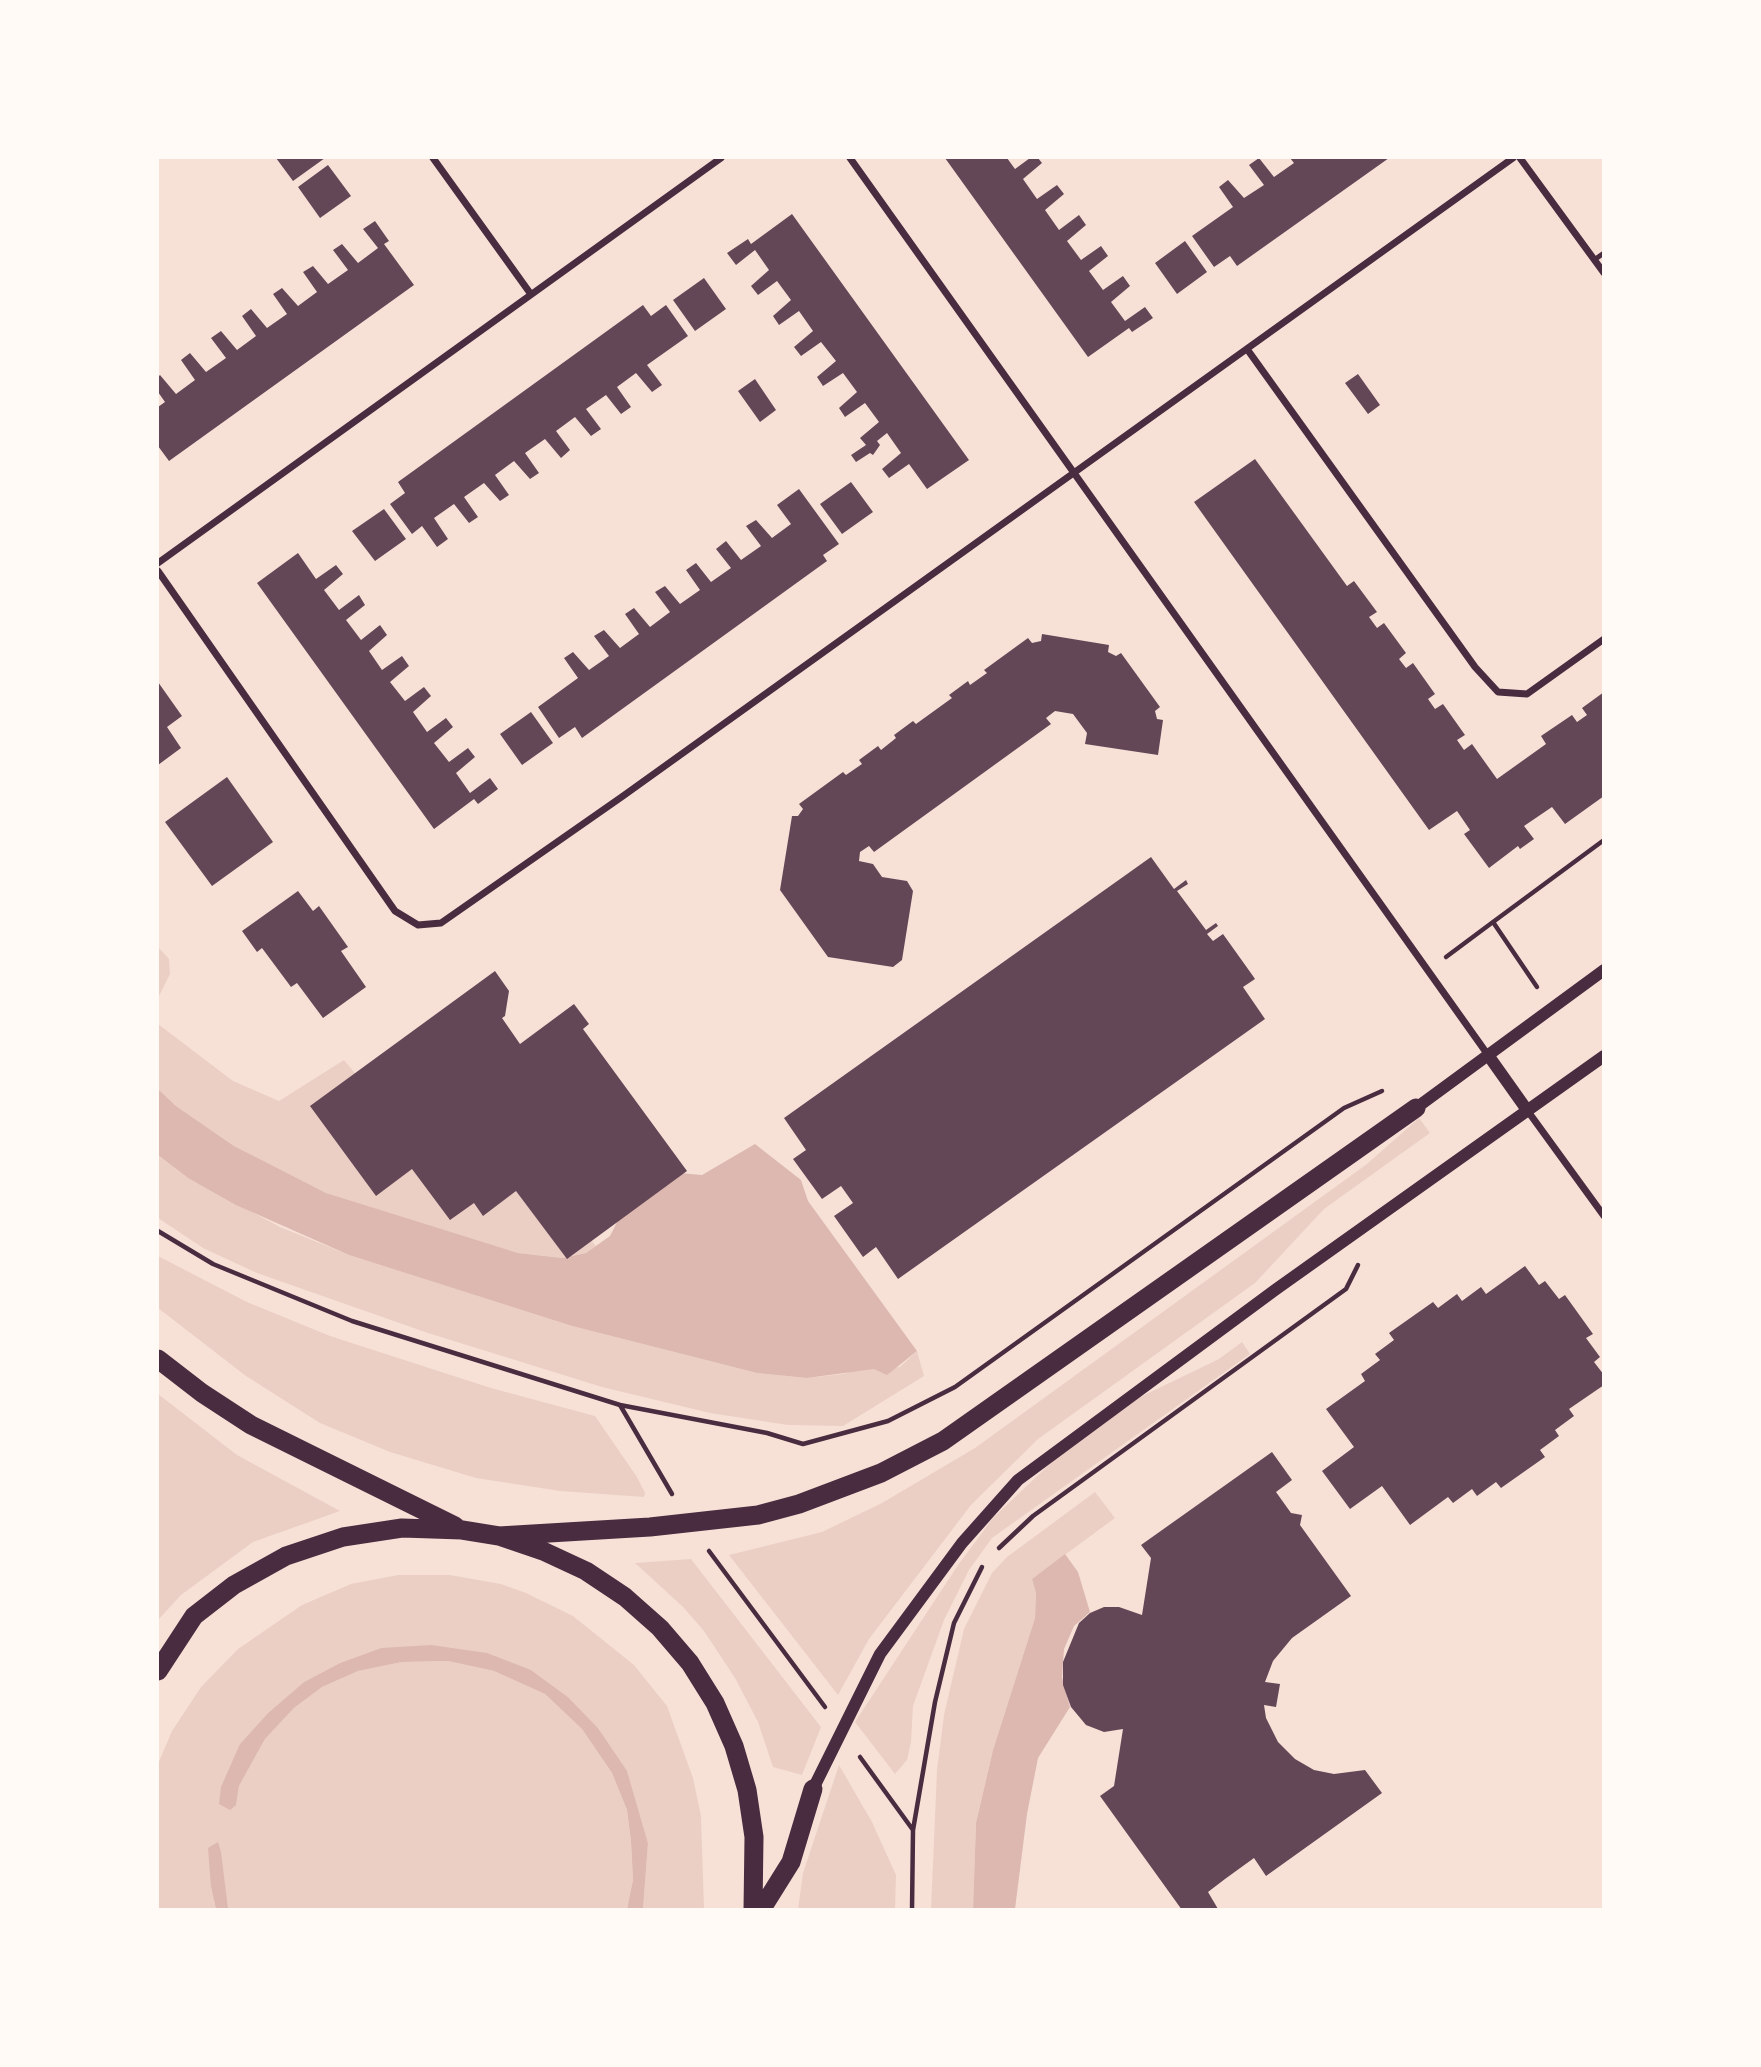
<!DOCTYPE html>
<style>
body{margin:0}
#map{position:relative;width:1761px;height:2067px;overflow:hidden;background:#f7e1d7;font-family:Raleway,sans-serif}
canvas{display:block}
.frame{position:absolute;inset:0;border:159px solid #fffaf5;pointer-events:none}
</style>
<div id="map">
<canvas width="1761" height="2067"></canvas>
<div class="frame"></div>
</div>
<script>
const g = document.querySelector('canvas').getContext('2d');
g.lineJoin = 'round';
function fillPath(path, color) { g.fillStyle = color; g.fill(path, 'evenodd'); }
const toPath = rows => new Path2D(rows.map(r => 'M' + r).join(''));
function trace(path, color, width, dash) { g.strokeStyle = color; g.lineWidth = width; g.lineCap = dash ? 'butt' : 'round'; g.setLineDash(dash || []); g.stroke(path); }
fillPath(toPath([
 [158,947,169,959,170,974,158,998],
 [158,1024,233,1081,279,1101,344,1060,386,1111,540,1180,596,1246,586,1253,562,1258,518,1253,421,1225,326,1193,292,1177,234,1146,176,1106,158,1089],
 [1419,1118,1430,1133,1324,1209,1255,1283,1038,1439,971,1505,869,1639,838,1695,729,1555,822,1532,882,1503,975,1448,1367,1164],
 [158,1155,188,1178,280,1227,349,1255,572,1326,757,1373,807,1378,843,1374,859,1369,900,1367,917,1351,924,1376,843,1426,788,1425,710,1413,602,1387,428,1333,257,1273,203,1248,158,1218],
 [158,1256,247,1302,330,1336,491,1388,595,1416,637,1477,645,1493,644,1497,560,1491,476,1478,390,1452,320,1423,246,1376,158,1308],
 [1242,1342,1250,1354,992,1538,969,1570,944,1620,913,1706,911,1742,907,1760,895,1774,855,1722,958,1565,993,1518,1073,1442,1132,1401,1219,1359],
 [158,1394,237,1455,340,1511,253,1542,181,1595,158,1620],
 [1095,1492,1115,1518,1032,1579,1036,1593,1035,1618,993,1750,976,1823,973,1909,931,1910,937,1770,944,1715,964,1629,992,1573,1007,1557],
 [691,1559,821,1727,802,1775,773,1767,758,1722,735,1678,704,1631,683,1607,635,1563],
 [398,1575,450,1575,501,1584,526,1593,573,1616,634,1665,667,1706,693,1778,701,1816,704,1909,643,1909,648,1843,627,1772,598,1728,568,1697,531,1670,381,1648,340,1663,304,1682,268,1713,240,1744,236,1805,239,1786,265,1739,294,1708,322,1687,358,1671,402,1662,448,1661,494,1671,545,1694,582,1729,612,1773,627,1810,631,1841,633,1880,627,1909,228,1909,211,1887,216,1909,158,1910,158,1764,172,1731,201,1687,238,1649,302,1605,351,1584],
 [839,1765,872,1822,896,1875,895,1909,798,1909,803,1873]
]), '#ebcfc5');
fillPath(toPath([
 [158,1089,176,1106,234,1146,326,1193,518,1253,562,1258,586,1253,610,1236,640,1177,669,1172,702,1175,755,1144,801,1180,808,1201,917,1351,887,1375,874,1369,807,1378,757,1373,572,1326,349,1255,236,1205,188,1178,158,1155],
 [1065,1554,1078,1572,1090,1612,1074,1626,1064,1649,1062,1677,1070,1707,1038,1758,1027,1814,1015,1909,973,1910,976,1823,993,1750,1035,1618,1036,1593,1032,1579],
 [431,1645,487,1653,531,1670,568,1697,598,1728,627,1771,648,1843,643,1909,627,1909,633,1880,631,1841,627,1810,612,1773,582,1729,545,1694,494,1671,448,1661,402,1662,358,1671,322,1687,294,1708,265,1739,239,1786,236,1805,230,1810,219,1804,221,1787,240,1744,268,1713,304,1682,340,1663,381,1648],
 [218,1842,221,1852,228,1909,216,1909,211,1887,208,1848]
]), '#dcb8b0');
fillPath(toPath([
 [276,158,325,158,293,181],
 [945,158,1007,158,1015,169,1030,158,1038,158,1042,163,1023,179,1037,199,1057,185,1064,194,1045,210,1059,230,1079,215,1086,225,1067,241,1081,260,1101,246,1108,256,1089,271,1103,290,1123,276,1130,286,1111,302,1125,321,1145,307,1153,318,1132,332,1129,328,1088,357],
 [1259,158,1274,177,1294,163,1290,158,1389,158,1237,266,1230,256,1214,267,1192,236,1233,207,1219,187,1228,180,1244,198,1264,185,1249,165],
 [328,165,351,196,320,218,298,187],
 [792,214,969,460,927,489,909,464,889,478,882,469,901,453,887,433,877,441,880,445,873,455,870,453,856,462,851,455,866,445,860,438,879,422,865,403,845,417,839,408,857,392,843,373,823,386,817,377,836,361,821,342,801,356,794,347,813,331,799,311,779,325,773,316,791,300,777,281,758,295,751,286,769,270,755,250,736,265,727,253,748,239,751,244],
 [375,221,389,241,384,244,414,285,169,461,158,446,158,407,165,402,158,392,158,377,160,375,176,394,195,380,181,360,190,353,206,372,226,358,211,338,221,331,237,350,256,336,242,316,251,309,267,328,287,314,273,294,282,288,298,306,317,292,303,272,313,266,328,284,348,270,333,250,342,244,358,263,378,248,363,229],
 [1185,241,1207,272,1177,294,1155,263],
 [704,278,726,309,695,331,673,300],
 [643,305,651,316,666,305,688,336,647,365,662,385,652,392,636,373,617,387,631,407,621,414,606,395,586,409,601,429,591,436,575,417,556,431,570,450,561,458,545,439,525,453,539,473,530,479,514,461,495,475,509,495,500,501,484,483,464,497,478,517,469,523,454,504,434,518,448,539,437,547,422,526,412,534,390,504,405,493,398,482],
 [1358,374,1380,405,1368,414,1345,383],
 [755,379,776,410,760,422,738,391],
 [1255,459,1347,586,1354,581,1377,612,1369,617,1377,628,1384,623,1406,653,1399,659,1406,668,1413,663,1435,694,1428,699,1435,709,1443,704,1465,735,1457,740,1464,750,1472,744,1497,779,1546,744,1541,736,1572,715,1577,722,1587,715,1582,708,1604,692,1604,796,1565,824,1552,807,1524,826,1534,839,1520,849,1518,846,1489,868,1464,834,1470,830,1457,811,1429,830,1194,502],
 [851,482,873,512,842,534,820,504],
 [799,489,839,544,823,555,827,561,582,738,575,727,559,738,538,707,578,678,564,658,573,652,589,670,609,656,594,636,604,630,620,648,639,634,625,614,634,608,650,627,670,612,655,592,665,586,680,604,700,590,686,570,696,563,711,582,731,568,716,549,726,541,741,560,761,546,746,526,756,520,772,538,791,524,777,505],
 [384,509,406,539,375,561,352,531],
 [298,553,316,579,336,565,343,574,324,590,339,610,359,595,365,605,346,620,361,640,380,625,387,635,369,651,382,670,402,656,409,666,390,682,405,701,424,687,431,696,413,712,427,732,446,718,453,727,434,743,449,762,468,748,475,757,456,773,470,793,490,778,498,789,478,804,474,799,434,829,257,583],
 [1042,634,1109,645,1108,652,1116,656,1121,653,1160,707,1155,711,1157,719,1163,720,1158,755,1085,744,1087,733,1073,714,1055,711,1046,718,1051,724,874,852,869,846,860,852,859,861,873,864,882,877,907,881,913,891,902,960,893,967,828,957,780,890,792,816,798,816,803,809,799,804,843,772,846,775,862,764,859,760,878,746,881,750,896,738,894,735,913,721,916,724,952,698,949,695,968,681,970,685,987,673,984,670,1028,638,1032,643,1041,641],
 [158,682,182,716,167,727,181,748,158,765],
 [531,712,553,743,522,765,500,734],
 [227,777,273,842,212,886,165,822],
 [1151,857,1174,889,1186,880,1188,884,1177,891,1206,930,1216,923,1218,926,1207,934,1213,941,1223,934,1253,976,1255,979,1243,987,1265,1019,898,1279,876,1247,863,1257,834,1216,853,1203,841,1186,822,1199,793,1159,806,1150,784,1118],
 [298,891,313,911,319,906,348,947,341,951,366,987,323,1018,297,983,291,987,262,948,257,952,242,931],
 [495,971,509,991,505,1016,502,1018,520,1044,574,1004,589,1024,583,1029,687,1171,567,1259,516,1191,483,1216,474,1203,450,1220,412,1169,376,1196,310,1106],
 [1525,1266,1539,1285,1545,1281,1559,1299,1565,1295,1593,1334,1586,1338,1600,1357,1594,1362,1604,1375,1604,1385,1569,1409,1574,1416,1555,1430,1559,1436,1540,1450,1545,1457,1501,1488,1496,1482,1477,1496,1472,1489,1453,1503,1448,1497,1410,1525,1382,1486,1350,1509,1322,1471,1354,1447,1326,1409,1365,1381,1361,1374,1380,1360,1375,1354,1394,1340,1389,1333,1433,1302,1438,1308,1457,1294,1462,1301,1481,1287,1486,1294],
 [1272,1452,1292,1480,1276,1492,1291,1513,1302,1515,1300,1525,1351,1596,1292,1638,1273,1661,1265,1682,1280,1684,1276,1707,1264,1705,1266,1718,1278,1742,1295,1759,1314,1770,1334,1774,1365,1770,1382,1793,1266,1876,1254,1858,1225,1879,1208,1892,1218,1909,1182,1910,1100,1796,1114,1786,1123,1729,1104,1732,1086,1725,1071,1707,1063,1685,1063,1662,1079,1623,1090,1613,1104,1607,1119,1607,1142,1615,1151,1558,1141,1545]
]), '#644757');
trace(toPath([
 [1446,957,1493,922],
 [1537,987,1493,922,1604,840],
 [158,1231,213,1264,352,1321,620,1405,672,1494],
 [620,1405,767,1433,803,1444,888,1421,955,1387,1344,1108,1382,1091],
 [999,1548,1033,1516,1346,1289,1358,1265],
 [709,1551,825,1707],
 [860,1757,913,1830],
 [912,1910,913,1830,935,1702,954,1623,982,1567]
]), '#4a2c40', 4.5);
trace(toPath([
 [1594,260,1604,253]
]), '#4a2c40', 5);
trace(toPath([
 [433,158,530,293],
 [850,158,1488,1055],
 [1520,158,1604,273],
 [1247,349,1475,667,1498,692,1527,694,1604,639],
 [158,563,721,158],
 [158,571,395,911,418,925,441,923,623,796,1513,158],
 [1527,1110,1604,1216]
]), '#4a2c40', 7);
trace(toPath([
 [1488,1055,1527,1110],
 [1416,1108,1604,970],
 [813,1789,880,1654,962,1543,1018,1480,1275,1290,1604,1056]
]), '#4a2c40', 12);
trace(toPath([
 [158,1359,202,1393,251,1425,455,1526],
 [499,1536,650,1527,758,1515,799,1504,881,1473,943,1441,1416,1108],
 [158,1671,194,1616,234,1585,286,1556,343,1537,402,1528,462,1530,499,1536,543,1551,586,1571,625,1597,660,1628,690,1663,715,1703,734,1746,747,1790,754,1837,753,1910],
 [761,1910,791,1862,813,1789]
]), '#4a2c40', 19);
</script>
